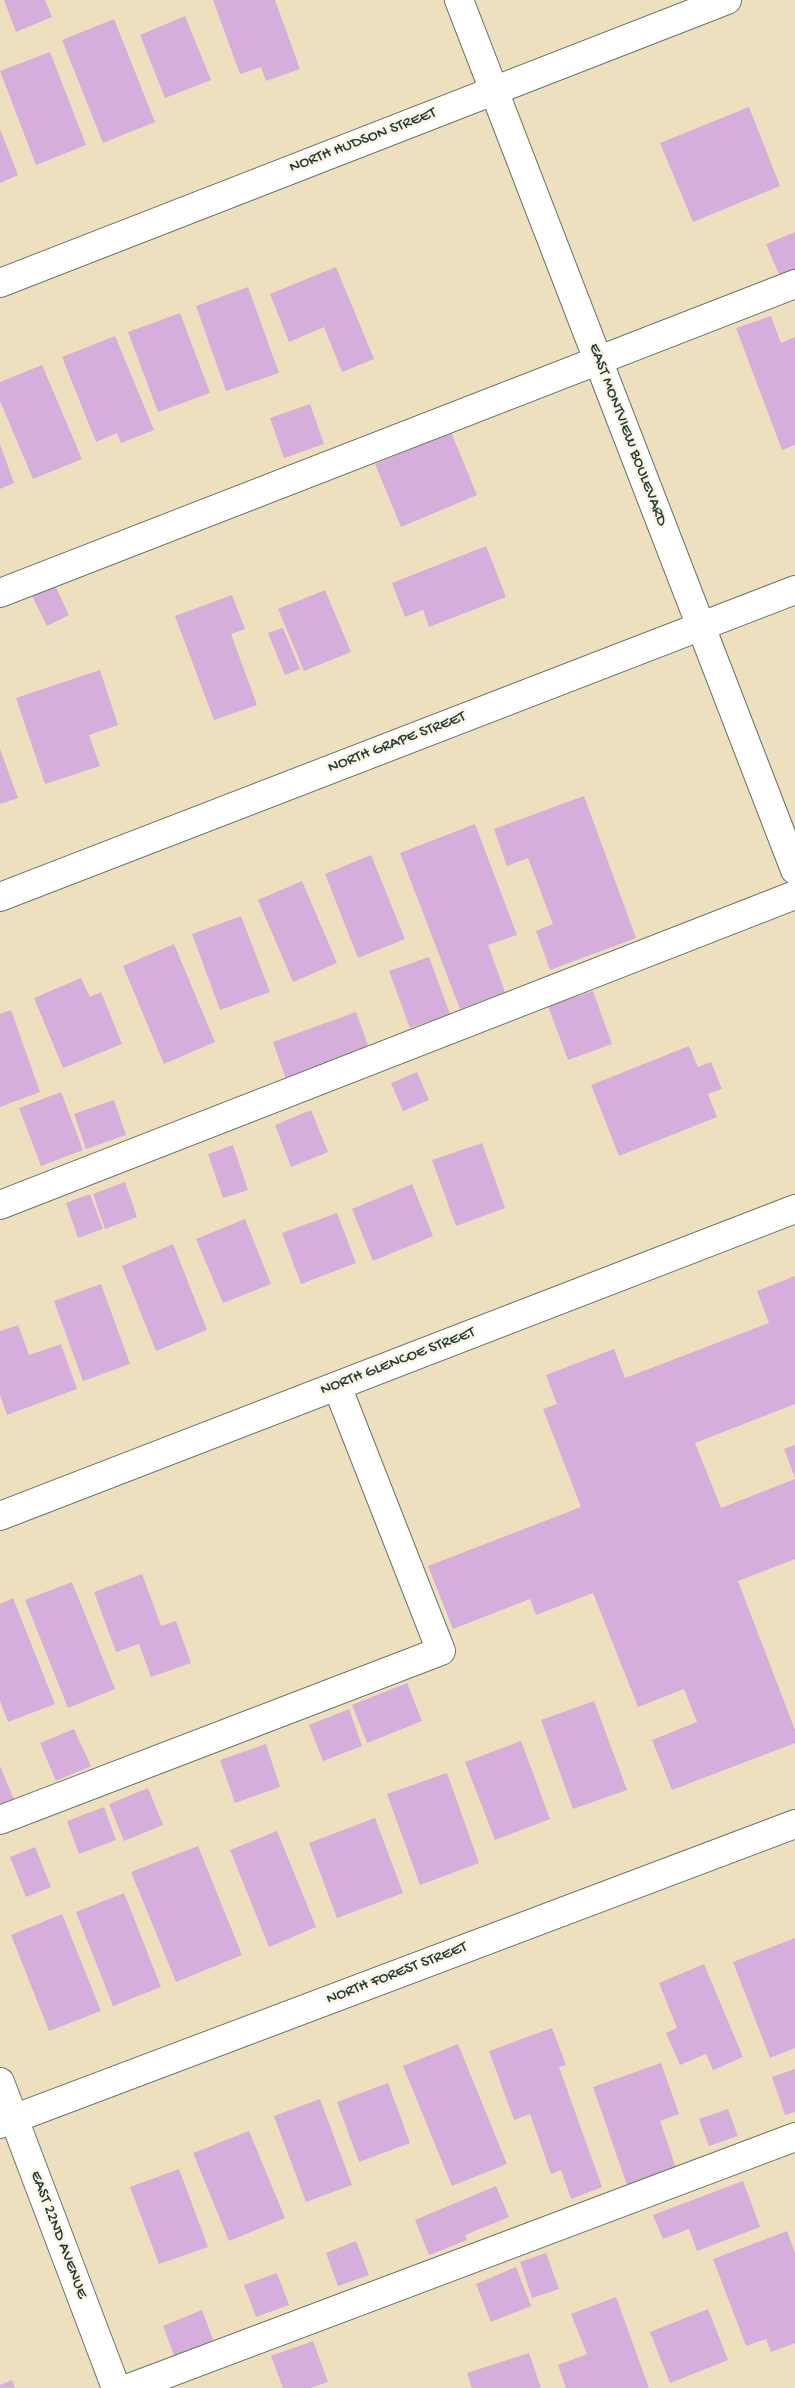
<!DOCTYPE html>
<style>
body{margin:0}
canvas{display:block;background:#eee0bf}
</style>
<canvas width="795" height="2388"></canvas>
<script>
const g = document.querySelector('canvas').getContext('2d');
g.lineJoin = 'round';
function fillPath(path, color) { g.fillStyle = color; g.fill(path, 'evenodd'); }
const toPath = rows => new Path2D(rows.map(r => 'M' + r).join(''));
function trace(path, color, width, dash) { g.strokeStyle = color; g.lineWidth = width; g.lineCap = dash ? 'butt' : 'round'; g.setLineDash(dash || []); g.stroke(path); }
function drawText(font, color, halo, rows, align = 'center') {
  g.font = font + ' "Gochi Hand",sans-serif'; g.lineWidth = 5; g.setLineDash([]); g.textBaseline = 'middle'; g.strokeStyle = halo; g.fillStyle = color; for (const [text, x, y, turn = 0] of rows) {
    g.save(); g.translate(x, y); g.rotate((+turn || 0) * Math.PI / 180); g.textAlign = isNaN(turn) ? turn : align; if (halo) g.strokeText(text, 0, 0); g.fillText(text, 0, 0); g.restore();
  }
}
fillPath(toPath([
 [4,0,45,0,52,17,16,32],
 [213,0,275,0,300,69,266,81,261,67,240,74],
 [185,16,211,80,165,98,140,35],
 [114,19,155,122,103,143,62,40],
 [50,52,86,145,36,165,0,71],
 [749,107,780,186,693,222,660,143],
 [0,129,18,175,0,183],
 [795,232,795,274,781,279,766,244],
 [336,267,374,359,342,372,324,327,289,342,270,294],
 [248,287,279,373,226,391,196,306],
 [180,313,210,393,158,412,128,332],
 [771,316,781,343,795,337,795,445,782,450,736,328],
 [115,336,154,430,121,443,117,433,96,442,62,357],
 [42,365,82,459,33,479,0,401,0,382],
 [310,404,324,444,284,458,270,418],
 [451,432,477,495,401,527,375,464],
 [0,444,14,483,0,489],
 [486,546,506,597,429,627,423,610,405,617,392,583],
 [54,583,69,615,47,626,31,594],
 [325,590,351,652,304,671,278,609],
 [232,595,245,629,231,634,257,705,214,720,175,616],
 [283,628,300,669,285,675,268,633],
 [100,670,118,725,89,735,100,766,45,784,16,698],
 [0,749,18,798,0,804],
 [584,796,636,938,550,970,536,931,553,924,528,858,507,866,494,829],
 [475,824,517,935,488,945,505,992,460,1009,400,853],
 [371,855,405,939,358,958,325,874],
 [302,881,337,963,293,982,258,900],
 [241,916,270,992,220,1010,192,934],
 [174,944,215,1042,164,1064,123,966],
 [429,957,450,1014,410,1028,389,971],
 [81,978,90,997,101,992,122,1044,63,1068,34,998],
 [593,991,612,1044,568,1060,548,1006],
 [11,1010,40,1092,0,1107,0,1014],
 [356,1012,370,1051,286,1079,273,1042],
 [689,1046,698,1067,711,1062,722,1089,708,1094,717,1117,619,1156,591,1085],
 [417,1072,429,1100,403,1111,391,1083],
 [61,1092,83,1150,41,1166,19,1108],
 [114,1100,126,1135,86,1149,74,1114],
 [311,1110,328,1152,291,1167,275,1125],
 [482,1143,505,1208,456,1226,432,1160],
 [233,1145,248,1190,223,1198,208,1154],
 [125,1182,137,1217,105,1229,93,1194],
 [412,1184,433,1236,373,1261,352,1209],
 [90,1194,103,1229,78,1238,66,1203],
 [337,1213,356,1263,301,1284,282,1233],
 [245,1219,271,1284,223,1303,196,1239],
 [173,1244,207,1330,156,1351,122,1266],
 [795,1276,795,1404,695,1443,721,1508,795,1479,795,1559,738,1581,795,1730,795,1743,672,1790,652,1740,697,1722,684,1689,638,1707,593,1593,536,1615,530,1599,453,1629,428,1566,581,1507,543,1409,557,1404,546,1375,614,1349,625,1378,769,1323,757,1291],
 [101,1284,130,1364,83,1381,54,1301],
 [18,1325,29,1355,61,1344,77,1389,7,1415,0,1395,0,1331],
 [795,1445,795,1478,784,1449],
 [142,1574,161,1626,176,1621,191,1663,151,1677,139,1644,116,1652,94,1592],
 [72,1582,115,1689,68,1708,25,1600],
 [13,1598,55,1704,8,1722,0,1701,0,1604],
 [407,1683,422,1721,367,1743,352,1705],
 [594,1701,627,1790,573,1809,541,1720],
 [349,1709,362,1746,323,1761,309,1725],
 [74,1729,91,1766,56,1781,40,1743],
 [521,1741,550,1819,495,1840,465,1762],
 [266,1744,280,1787,235,1803,220,1760],
 [0,1766,16,1804,0,1810],
 [447,1773,479,1863,420,1885,387,1794],
 [148,1788,163,1825,124,1841,109,1804],
 [104,1807,116,1840,79,1854,67,1821],
 [375,1818,403,1893,337,1918,309,1843],
 [277,1831,316,1927,269,1947,230,1850],
 [198,1846,242,1955,176,1982,131,1872],
 [35,1847,51,1887,26,1897,10,1857],
 [124,1893,161,1987,113,2006,76,1912],
 [62,1914,101,2011,49,2031,11,1935],
 [795,1938,795,2048,770,2058,733,1962],
 [704,1964,743,2057,713,2070,706,2054,680,2065,666,2033,677,2028,659,1983],
 [552,2028,566,2065,559,2067,602,2187,571,2199,561,2170,551,2174,530,2114,514,2120,489,2051],
 [458,2044,507,2164,452,2186,403,2066],
 [661,2063,679,2114,660,2121,677,2171,628,2188,593,2087],
 [795,2069,795,2112,785,2115,772,2077],
 [388,2083,410,2143,359,2162,337,2102],
 [320,2099,352,2185,306,2202,274,2116],
 [728,2109,738,2136,709,2146,699,2119],
 [249,2131,285,2218,229,2241,193,2153],
 [179,2169,208,2247,159,2264,130,2187],
 [743,2181,760,2227,697,2251,689,2229,663,2239,653,2215],
 [496,2186,509,2217,465,2235,467,2240,429,2255,415,2220],
 [787,2231,795,2253,795,2343,771,2352,766,2339,746,2346,713,2259],
 [356,2241,369,2275,338,2286,326,2253],
 [546,2253,559,2289,532,2298,520,2262],
 [516,2267,531,2306,491,2322,476,2284],
 [277,2273,289,2305,256,2317,244,2285],
 [616,2297,649,2388,566,2388,558,2365,587,2354,571,2314],
 [708,2309,728,2360,670,2383,650,2332],
 [202,2310,214,2342,175,2358,163,2326],
 [313,2341,328,2382,310,2388,283,2388,271,2356],
 [529,2353,541,2388,472,2388,467,2373],
 [12,2380,15,2388,0,2388,0,2385]
]), '#d5aedb');
const minor = toPath([
 [459,0,795,870],
 [0,283,727,0],
 [0,593,795,284],
 [0,897,795,590],
 [0,1205,795,895],
 [0,1516,795,1209],
 [0,1820,441,1651,337,1386],
 [0,2082,116,2388],
 [0,2124,795,1824],
 [129,2388,795,2137]
]);
trace(minor, '#677665', 30);
trace(minor, '#fff', 28);
drawText('16px', '#1f3d34', '#fcf5e5', [
 ["NORTH HUDSON STREET",363,141,-21],
 ["EAST MONTVIEW BOULEVARD",627,435,69],
 ["NORTH GRAPE STREET",397,743,-21],
 ["NORTH GLENCOE STREET",398,1362,-21],
 ["NORTH FOREST STREET",397,1974,-21],
 ["EAST 22ND AVENUE",58,2235,69]
]);
</script>
